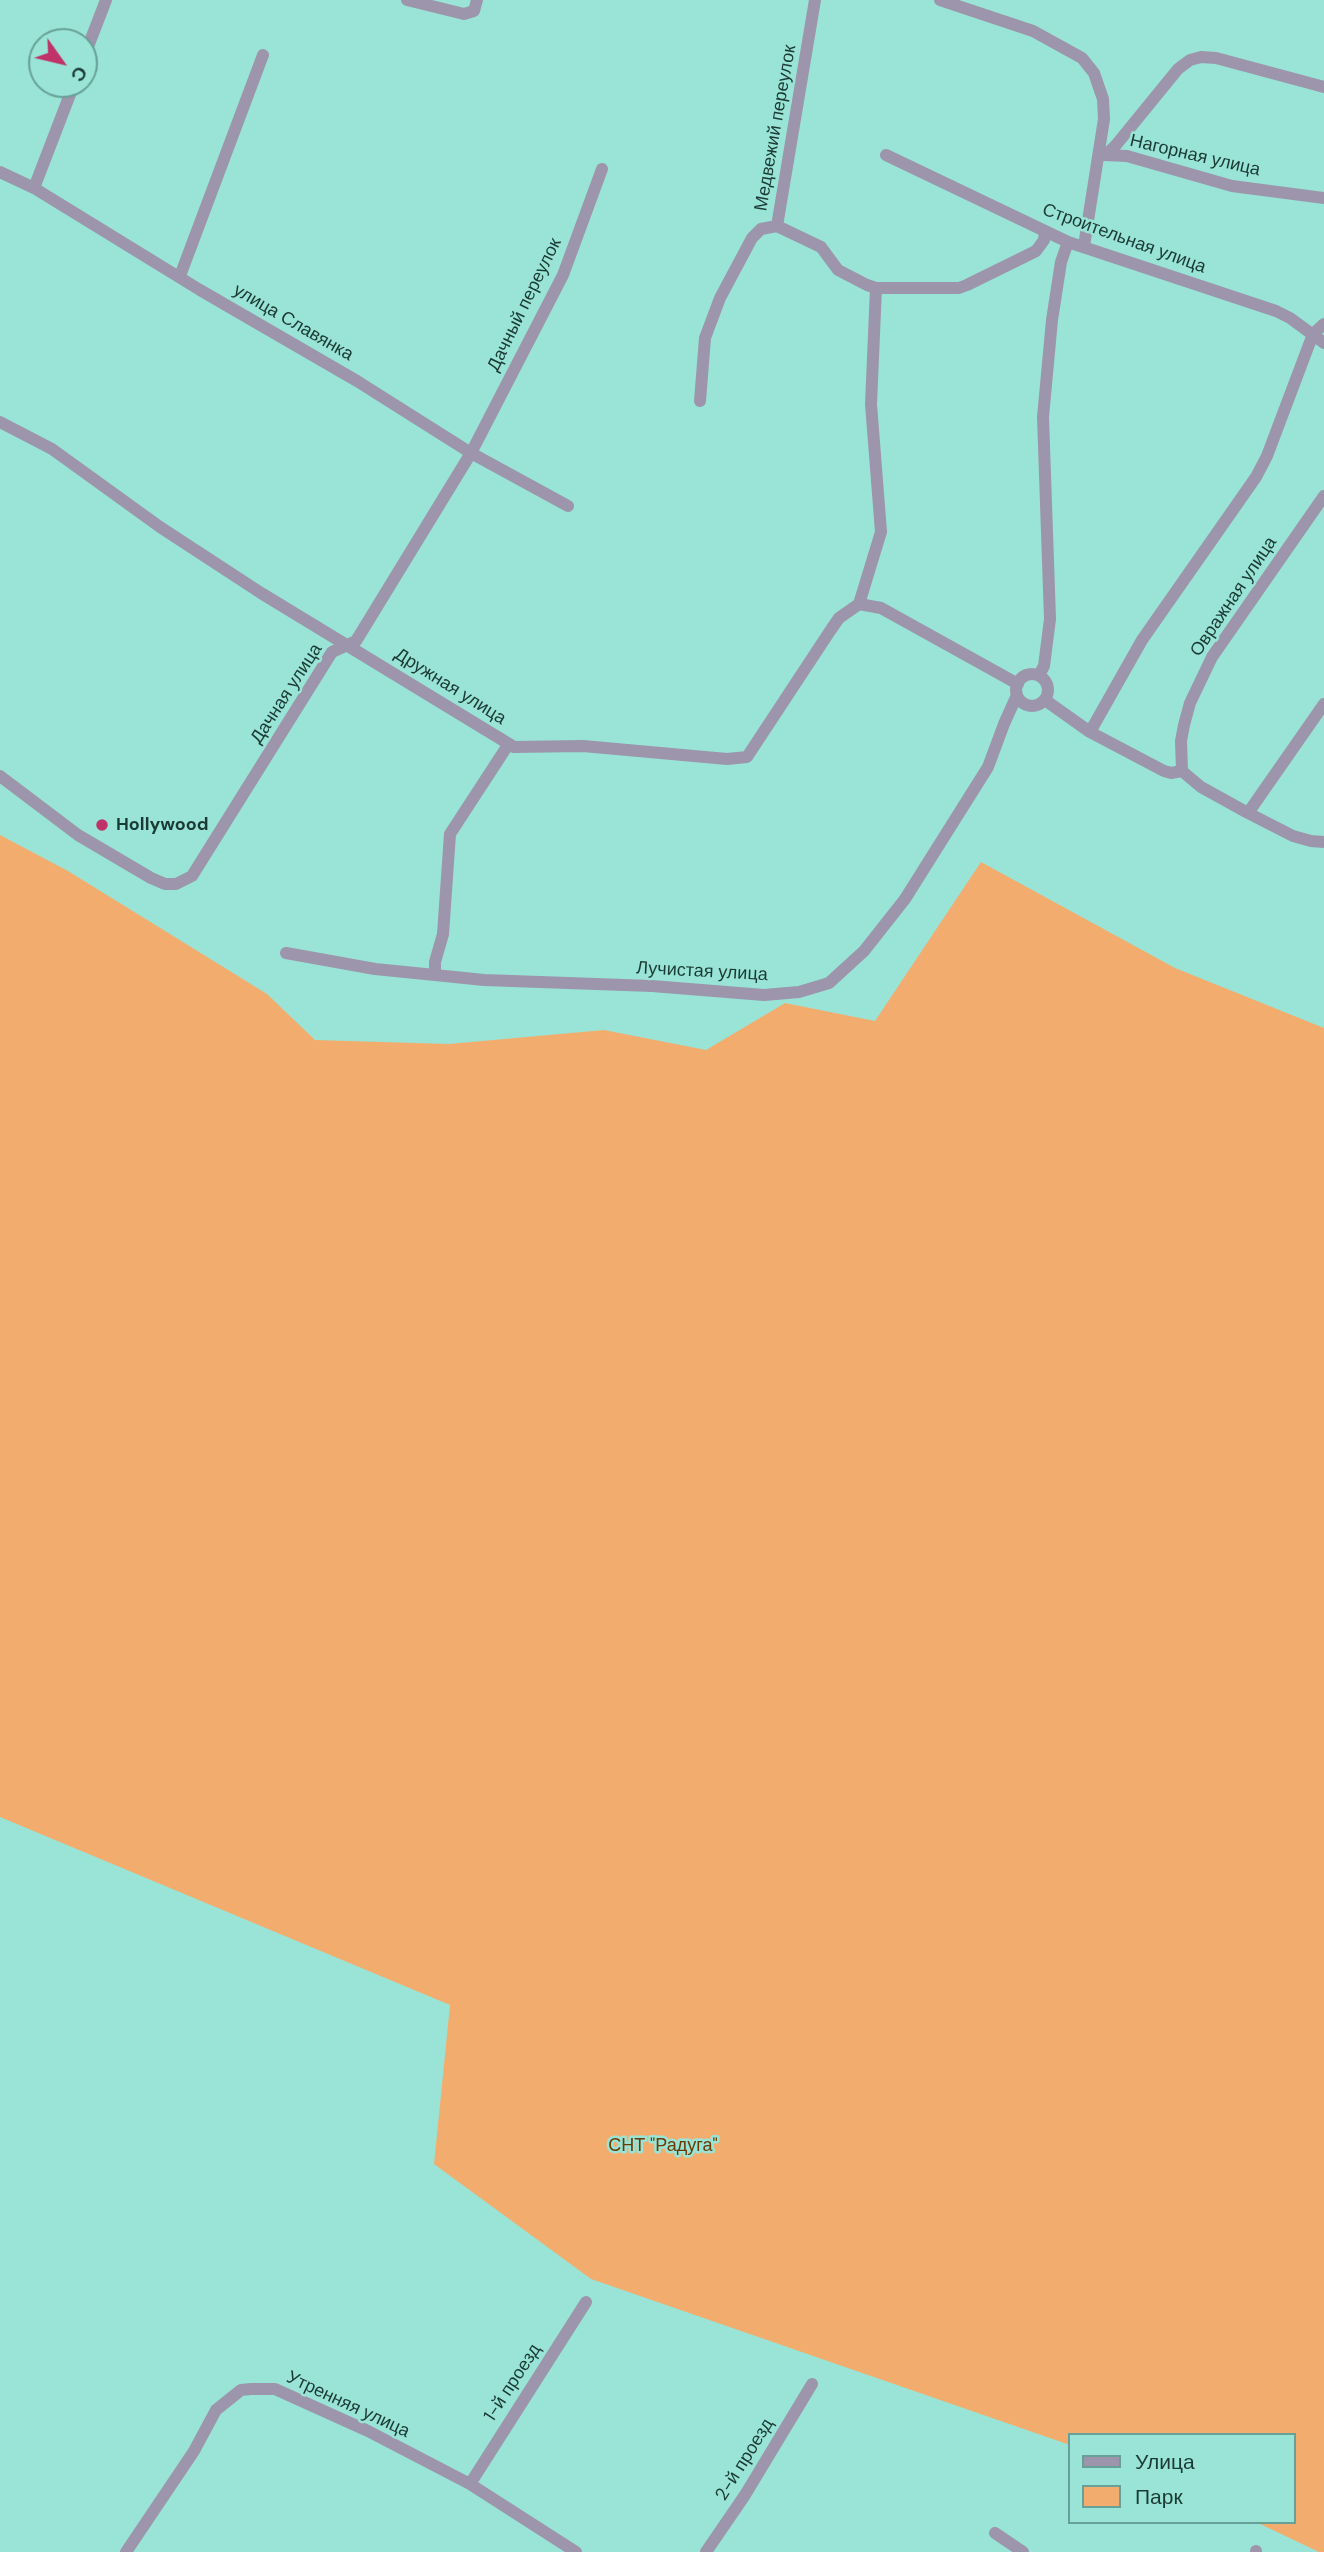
<!DOCTYPE html>
<meta charset="utf-8">
<style>
body{margin:0}
#map{position:relative;width:1324px;height:2552px;overflow:hidden;background:#99e4d6;font-family:"DM Sans",sans-serif}
canvas{display:block}
.legend{position:absolute;left:1068px;top:2433px;width:228px;height:91px;box-sizing:border-box;background:#99e4d6;border:2px solid #67a096;margin:0;padding:9px 12px;list-style:none;font-size:21px;color:#1b3a35}
.legend li{display:flex;align-items:center;gap:14px;height:35px}
.legend b{width:35px;border:2px solid #67a096}
.north{position:absolute;left:28px;top:28px;width:70px;height:70px;box-sizing:border-box;background:#99e4d6;border:2px solid #67a096;border-radius:50%;rotate:124deg;font-size:19px;font-weight:700;line-height:28px;text-align:center;color:#1b3a35}
.north::after{content:'';display:block;margin:auto;width:24px;height:32px;background:#bf3368;clip-path:polygon(50% 0,100% 100%,50% 72%,0 100%)}
</style>
<div id="map">
<canvas width="1324" height="2552"></canvas>
<ul class="legend">
<li><b style="height:9px;background:#9d95ac"></b>Улица</li>
<li><b style="height:19px;background:#f2ad6e"></b>Парк</li>
</ul>
<div class="north">С</div>
</div>
<script>
const g = document.querySelector('canvas').getContext('2d');
g.lineJoin = 'round';
function fillPath(path, color) { g.fillStyle = color; g.fill(path, 'evenodd'); }
const toPath = rows => new Path2D(rows.map(r => 'M' + r).join(''));
function trace(path, color, width, dash) { g.strokeStyle = color; g.lineWidth = width; g.lineCap = dash ? 'butt' : 'round'; g.setLineDash(dash || []); g.stroke(path); }
function drawText(font, color, halo, rows, align = 'center') {
  g.font = font + ' "DM Sans",sans-serif'; g.lineWidth = 5; g.setLineDash([]); g.textBaseline = 'middle'; g.strokeStyle = halo; g.fillStyle = color; for (const [text, x, y, turn = 0] of rows) {
    g.save(); g.translate(x, y); g.rotate((+turn || 0) * Math.PI / 180); g.textAlign = isNaN(turn) ? turn : align; if (halo) g.strokeText(text, 0, 0); g.fillText(text, 0, 0); g.restore();
  }
}
fillPath(toPath([
 [0,835,68,871,267,994,315,1040,449,1044,604,1030,706,1050,785,1003,875,1021,981,862,1175,968,1324,1028,1324,2552,1319,2552,1256,2522,1294,2522,1294,2435,1070,2435,1070,2445,591,2279,434,2164,450,2005,0,1817]
]), '#f2ad6e');
trace(toPath([
 [407,0,464,14,474,11,477,0],
 [940,0,1033,31,1082,58,1094,73,1103,99,1104,119,1084,246],
 [84,57,106,0],
 [886,155,1068,242,1276,311,1290,318,1324,343],
 [1100,155,1109,152,1116,145,1178,69,1190,60,1201,57,1216,58,1324,87],
 [1104,155,1127,156,1232,186,1324,198],
 [0,172,34,188,200,290,357,381,471,453,568,506],
 [34,188,74,84],
 [777,226,821,247,838,270,867,285,876,288,959,288,967,285,1036,251,1044,240,1045,231],
 [180,276,263,55],
 [700,401,705,338,720,298,752,238,761,229,777,226,815,0],
 [0,422,52,449,160,527,261,593,514,747,583,746,727,759,747,757,830,631,839,618,859,604,881,608,1018,684],
 [859,604,881,532,871,404,876,288],
 '1016 690a16 16 0 1 1 32 0a16 16 0 1 1-32 0Z',
 [1039,675,1044,666,1050,619,1043,417,1052,320,1061,262,1068,242],
 [1045,700,1090,732,1164,771,1171,773,1182,771],
 [1324,704,1248,813,1293,836,1311,841,1324,842],
 [1090,732,1142,640,1256,477,1267,456,1313,334,1324,324],
 [0,776,78,835,151,878,165,884,176,884,192,876,332,652,356,641,471,453,563,275,602,169],
 [1248,813,1201,787,1182,771,1181,741,1184,725,1190,703,1212,657,1324,496],
 [286,953,375,969,435,975,435,962,443,934,450,834,508,745],
 [435,975,484,980,652,986,764,995,799,992,829,983,864,951,905,899,988,767,1004,724,1017,695],
 [470,2484,586,2302],
 [995,2533,1023,2552],
 [126,2552,194,2451,216,2410,241,2390,251,2389,275,2389,368,2431,470,2484,576,2552],
 [706,2552,745,2495,812,2384],
 [1256,2552,1256,2551]
]), '#9d95ac', 12);
for (const [x, y, r, color] of [
 [102,825,7,"#bf3368"]
]) { const dot = new Path2D(); dot.arc(x, y, r, 0, 2 * Math.PI); g.fillStyle = color; g.fill(dot); trace(dot, '#99e4d6', 2.5); }
drawText('18px', '#1b3a35', '#99e4d6', [
 ["Медвежий переулок",776,128,-80],
 ["Нагорная улица",1195,156,13],
 ["Строительная улица",1124,239,20],
 ["Дачный переулок",525,305,-64],
 ["улица Славянка",293,323,30],
 ["Овражная улица",1234,597,-56],
 ["Дружная улица",450,687,32],
 ["Дачная улица",287,694,-57],
 ["Лучистая улица",702,972,3],
 ["1-й проезд",513,2383,-57],
 ["Утренняя улица",348,2405,25],
 ["2-й проезд",745,2460,-58]
]);
drawText('bold 18px', '#1b3a35', '#99e4d6', [
 ["Hollywood",116,825]
], 'left');
drawText('18px', '#6b3b00', '#99e4d6', [
 ["СНТ \"Радуга\"",663,2146]
]);
</script>
